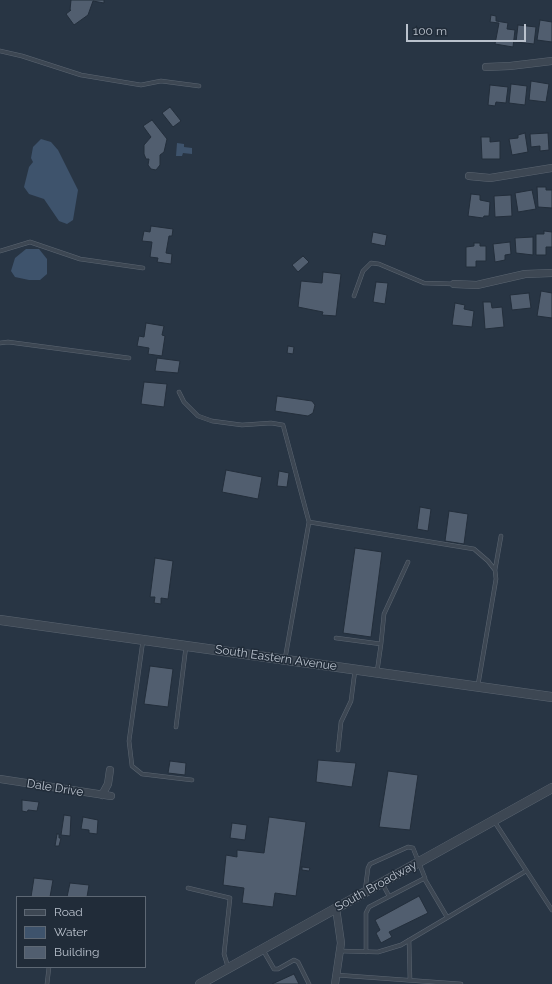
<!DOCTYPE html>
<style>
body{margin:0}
#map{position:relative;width:552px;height:984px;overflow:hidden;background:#283544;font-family:Raleway,sans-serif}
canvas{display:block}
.legend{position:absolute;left:16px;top:896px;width:130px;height:72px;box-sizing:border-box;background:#212c39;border:1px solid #5e6874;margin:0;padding:5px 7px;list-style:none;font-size:12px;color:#bac2cd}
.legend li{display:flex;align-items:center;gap:8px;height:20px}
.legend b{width:20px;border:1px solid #5e6874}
.scale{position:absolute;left:406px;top:24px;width:120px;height:18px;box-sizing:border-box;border:2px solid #bac2cd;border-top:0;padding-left:5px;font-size:12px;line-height:14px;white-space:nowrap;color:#bac2cd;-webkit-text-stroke:3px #212c39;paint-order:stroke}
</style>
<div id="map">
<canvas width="552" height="984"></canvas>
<ul class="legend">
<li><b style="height:5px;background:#3d4753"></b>Road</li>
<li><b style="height:11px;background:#3e536c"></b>Water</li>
<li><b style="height:11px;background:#515e6f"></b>Building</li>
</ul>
<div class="scale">100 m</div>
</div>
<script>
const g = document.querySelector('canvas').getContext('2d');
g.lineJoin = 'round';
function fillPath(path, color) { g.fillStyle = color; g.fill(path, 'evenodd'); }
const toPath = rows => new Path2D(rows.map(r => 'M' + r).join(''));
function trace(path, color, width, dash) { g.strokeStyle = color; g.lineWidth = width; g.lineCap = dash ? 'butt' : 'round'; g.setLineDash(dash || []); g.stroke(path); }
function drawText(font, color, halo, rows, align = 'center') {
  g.font = font + ' Raleway,sans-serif'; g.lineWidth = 3; g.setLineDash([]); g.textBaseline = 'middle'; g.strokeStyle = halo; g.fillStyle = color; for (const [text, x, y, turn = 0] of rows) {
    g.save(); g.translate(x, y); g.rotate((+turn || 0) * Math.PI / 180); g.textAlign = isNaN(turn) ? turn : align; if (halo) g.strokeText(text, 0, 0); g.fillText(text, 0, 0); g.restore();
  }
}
fillPath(toPath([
 [41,139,51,142,58,150,78,190,73,220,67,224,59,221,44,199,29,194,24,187,29,167,33,162,31,158,33,147],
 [177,143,184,144,184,147,192,148,192,154,183,153,182,156,176,156],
 [26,249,39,249,47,259,47,274,40,280,29,280,15,277,11,271,15,258]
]), '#3e536c');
const building = toPath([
 [71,0,104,0,104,3,93,1,88,15,74,25,66,14,71,10,70,10,71,0],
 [491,15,496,16,496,21,508,23,507,29,515,30,513,47,495,44,499,23,490,22,491,15],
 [540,20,552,22,552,42,537,40,540,20],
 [518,25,536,27,534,44,516,42,518,25],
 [531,81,549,84,546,102,529,100,531,81],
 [511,84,527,86,525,105,509,103,511,84],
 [490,85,508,87,506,103,496,102,495,106,488,105,490,85],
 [170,107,181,121,173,127,162,113,170,107],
 [152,120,167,139,164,152,160,155,160,165,156,170,151,169,148,165,149,159,146,159,144,154,144,145,151,137,143,126,152,120],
 [525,133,528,152,512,155,509,139,518,138,518,135,525,133],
 [548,133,549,150,540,151,540,146,531,147,530,134,548,133],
 [481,137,490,137,490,142,500,141,500,159,482,159,481,137],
 [537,187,546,187,546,190,552,190,552,208,538,207,537,187],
 [532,190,536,209,518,212,515,193,532,190],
 [471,194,480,195,480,200,490,202,489,216,484,216,483,218,468,216,471,194],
 [511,195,512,216,495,217,494,196,511,195],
 [151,226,173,229,172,236,169,236,166,253,172,254,171,264,157,262,158,258,150,257,152,242,142,241,144,231,150,232,151,226],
 [544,231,552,232,552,247,546,247,546,255,536,255,536,234,544,234,544,231],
 [373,232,387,235,385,246,371,243,373,232],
 [533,237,533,255,516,253,515,238,533,237],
 [510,242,511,254,505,255,505,260,495,262,493,244,510,242],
 [474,243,480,243,480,246,486,246,486,261,476,261,476,267,466,267,466,247,474,246,474,243],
 [303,256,309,262,298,272,292,265,303,256],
 [323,272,341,274,336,316,322,315,323,312,298,307,301,281,322,283,323,272],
 [376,282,388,283,385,304,373,302,376,282],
 [541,291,552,293,552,318,537,316,541,291],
 [529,293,531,308,512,310,510,295,529,293],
 [483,302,491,302,492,308,502,307,504,327,485,329,483,302],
 [455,303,465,305,464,309,474,311,472,327,452,325,455,303],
 [146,323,164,326,162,335,165,336,162,356,148,354,149,348,137,346,139,336,144,337,146,323],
 [288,346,294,347,293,354,287,353,288,346],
 [157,358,180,361,178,373,155,371,157,358],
 [144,382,167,384,164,407,141,404,144,382],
 [277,396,312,401,315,405,313,413,308,416,275,411,277,396],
 [226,470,262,477,258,499,222,492,226,470],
 [279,471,289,473,287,487,277,486,279,471],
 [420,507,431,509,428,531,417,529,420,507],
 [449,511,468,514,464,544,445,541,449,511],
 [355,548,382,552,371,637,343,633,355,548],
 [155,558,173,561,168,599,161,598,161,604,154,603,155,597,150,597,155,558],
 [150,666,173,669,168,707,144,704,150,666],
 [318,760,356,763,352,787,316,782,318,760],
 [170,761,186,763,185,775,168,773,170,761],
 [388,771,418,775,410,830,379,827,388,771],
 [22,800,39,802,37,811,28,810,27,812,22,811,22,800],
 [64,815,71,816,70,836,61,835,64,815],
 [83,817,98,820,97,834,89,833,89,830,81,829,83,817],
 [269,817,306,822,296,896,275,893,273,907,242,903,244,888,223,885,226,855,237,857,237,850,264,853,269,817],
 [232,823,247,825,245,840,230,838,232,823],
 [57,834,59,834,59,838,61,838,59,846,55,846,57,834],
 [302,867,310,868,309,871,302,870,302,867],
 [34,878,53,880,50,897,31,897,34,878],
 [70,883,89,885,87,897,67,897,70,883],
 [419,896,428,913,389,932,392,937,381,943,376,933,380,930,375,920,419,896],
 [294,974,299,984,272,984,294,974]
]);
fillPath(building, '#515e6f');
trace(building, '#232e3b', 1);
const service = toPath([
 [0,51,22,56,81,75,141,85,161,81,199,86],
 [0,251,30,242,80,259,143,268],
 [354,296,363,271,371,263,379,264,424,283,454,284],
 [0,343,8,342,129,358],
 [179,392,184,402,198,416,212,421,242,425,271,423,283,425,309,522,285,659],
 [309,522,474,549,488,561,495,570,496,579,478,685],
 [495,570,501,536],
 [336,638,381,644,377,672],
 [143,640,129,741,132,766,142,774,192,780],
 [381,644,384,614,408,562],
 [176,727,186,646],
 [338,750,341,722,351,701,355,670],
 [494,821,552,910],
 [424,878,447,917],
 [382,883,389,896],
 [188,888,230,898,224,954,228,967],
 [365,891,368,868,370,864,408,847,413,848,425,878,369,907,366,913,366,952],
 [409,940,410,980],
 [263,950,274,969,278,969,294,960,298,962,309,984],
 [340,951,378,952,401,945,526,871],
 [336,975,461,984],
 [47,984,49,967]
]);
const minor = toPath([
 [486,67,510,66,552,61],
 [469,176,490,178,552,168],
 [454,284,477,285,525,274,552,273],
 [0,779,111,796],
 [102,795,108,784,110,770],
 [335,984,341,943,336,908]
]);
const tertiary = toPath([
 [0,620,552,697],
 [200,984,552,788]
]);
trace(service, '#5b6571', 4.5);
trace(minor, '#5b6571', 8);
trace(tertiary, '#5b6571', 10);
trace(service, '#3d4753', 3.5);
trace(minor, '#3d4753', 7);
trace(tertiary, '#3d4753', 9);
drawText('12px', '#bac2cd', '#212c39', [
 ["South Eastern Avenue",276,658,8],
 ["Dale Drive",55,788,9],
 ["South Broadway",376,886,-29]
]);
</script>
